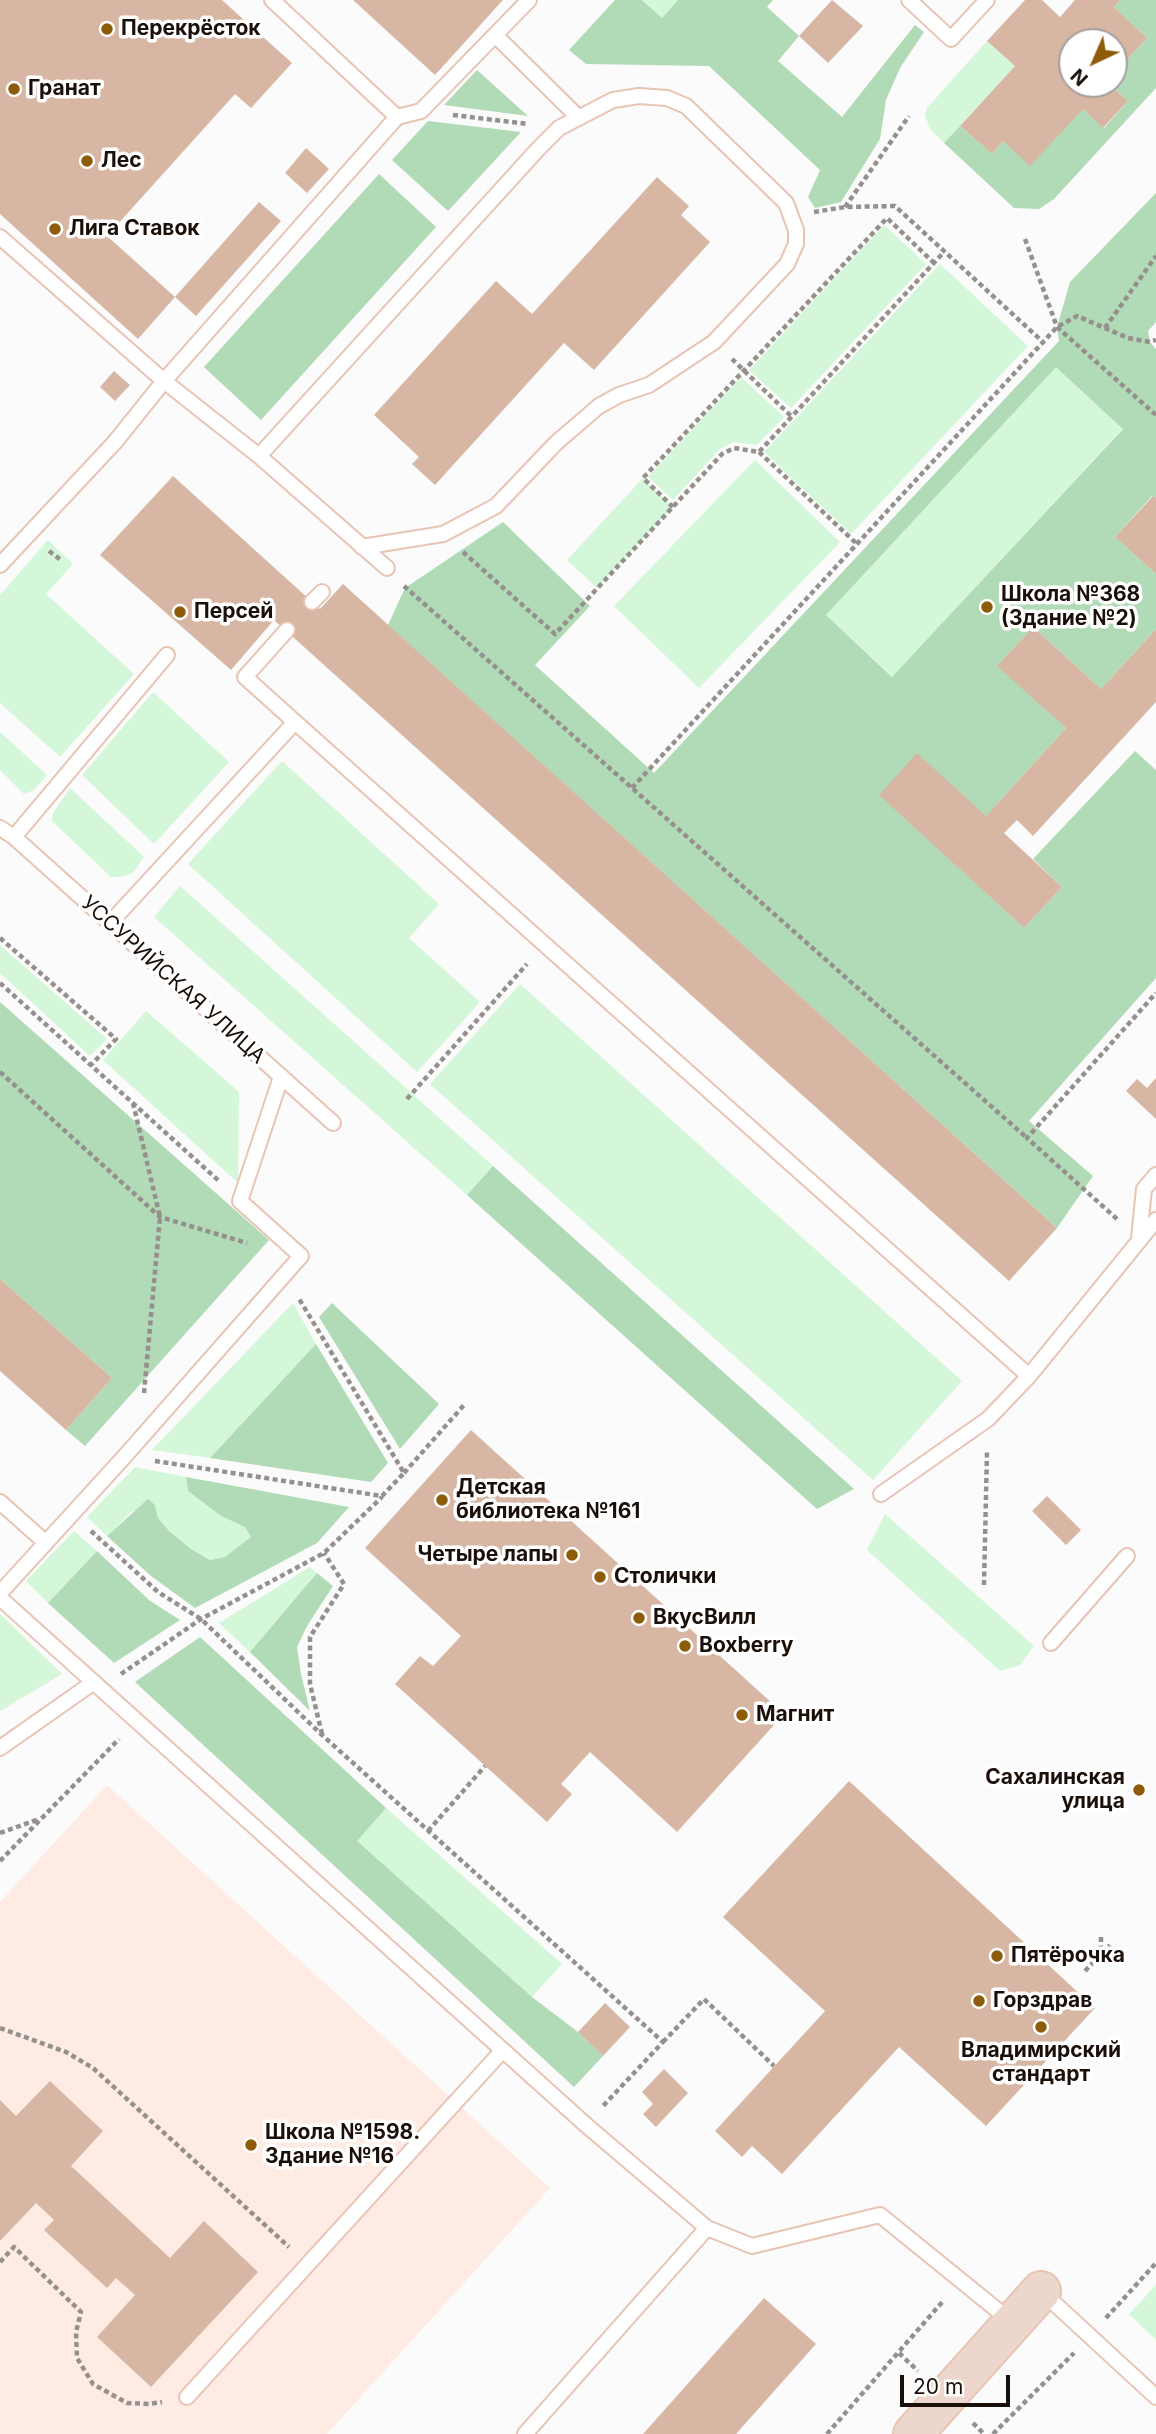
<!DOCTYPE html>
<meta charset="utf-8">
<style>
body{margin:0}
#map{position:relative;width:1156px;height:2434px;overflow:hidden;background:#fbfbfb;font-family:Inter,sans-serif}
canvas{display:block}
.north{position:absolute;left:1058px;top:28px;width:70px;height:70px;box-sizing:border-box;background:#fff;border:2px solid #a49f9d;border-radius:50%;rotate:224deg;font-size:19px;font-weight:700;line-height:28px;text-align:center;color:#1b0f09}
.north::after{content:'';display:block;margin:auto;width:24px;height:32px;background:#8e5b08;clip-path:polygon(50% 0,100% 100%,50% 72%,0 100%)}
.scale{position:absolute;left:900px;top:2375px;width:110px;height:32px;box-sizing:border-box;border:4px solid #1b0f09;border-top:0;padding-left:9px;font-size:21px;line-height:24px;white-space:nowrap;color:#1b0f09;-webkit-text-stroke:5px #fff;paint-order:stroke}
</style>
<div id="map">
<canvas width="1156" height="2434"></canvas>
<div class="north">N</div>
<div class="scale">20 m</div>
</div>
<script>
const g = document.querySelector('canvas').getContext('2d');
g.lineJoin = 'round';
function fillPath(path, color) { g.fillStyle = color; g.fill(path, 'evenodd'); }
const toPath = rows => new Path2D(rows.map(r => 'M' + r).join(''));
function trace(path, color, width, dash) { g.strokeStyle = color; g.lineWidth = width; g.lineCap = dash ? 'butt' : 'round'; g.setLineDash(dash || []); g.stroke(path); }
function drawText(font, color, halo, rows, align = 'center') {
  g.font = font + ' Inter,sans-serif'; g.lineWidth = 7; g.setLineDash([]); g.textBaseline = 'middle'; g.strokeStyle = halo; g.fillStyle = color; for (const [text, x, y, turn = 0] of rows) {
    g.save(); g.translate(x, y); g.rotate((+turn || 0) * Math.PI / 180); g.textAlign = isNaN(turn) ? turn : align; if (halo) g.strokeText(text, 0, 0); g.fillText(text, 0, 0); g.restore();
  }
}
fillPath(toPath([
 [107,1785,550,2188,327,2434,0,2434,0,1902]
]), '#feece4');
fillPath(toPath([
 [642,0,678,0,662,18],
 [987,41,1015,66,944,143,930,129,925,115,927,108],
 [884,225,926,264,791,408,749,370],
 [940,264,1028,346,851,534,764,452],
 [1056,366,1123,428,893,677,826,615],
 [741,377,784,417,757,445,734,442,720,449,673,500,648,477],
 [755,460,840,542,699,688,614,606],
 [643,478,673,507,597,588,567,560],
 [48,540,73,564,46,594,134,674,60,757,0,703,0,595],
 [153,692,229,762,154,844,82,775],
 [0,732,47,775,34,790,24,794,0,770],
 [282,761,439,904,409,938,480,1002,417,1072,188,864],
 [70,788,144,857,133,873,120,877,111,877,52,821,53,813],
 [180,886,493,1166,467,1195,154,917],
 [0,945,107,1039,90,1056,0,973],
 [520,984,962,1381,873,1480,430,1084],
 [146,1011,239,1092,238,1183,103,1060],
 [293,1303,316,1344,210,1458,152,1450],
 [135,1467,186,1477,188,1491,221,1516,245,1527,252,1537,225,1557,211,1560,191,1549,169,1531,158,1518,155,1505,131,1512,107,1536,87,1517],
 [885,1514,1034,1646,1020,1665,1000,1671,867,1550],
 [74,1531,97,1551,48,1603,26,1581],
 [310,1567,317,1573,250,1652,219,1623],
 [0,1614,62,1674,0,1711],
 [386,1808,562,1964,532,1997,356,1841],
 [1156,2285,1156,2340,1129,2314]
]), '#d3f7d8');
fillPath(toPath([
 [615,0,642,0,662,18,678,0,773,0,767,7,799,36,778,61,842,117,915,25,924,32,900,68,886,100,880,139,841,202,815,208,808,197,820,170,709,66,586,64,569,50],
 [1120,0,1156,0,1156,88,1054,199,1039,209,1014,208,944,143,960,126,992,154,1003,141,1083,109,1104,128,1128,101,1109,84,1114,84,1114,74,1147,38,1114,7],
 [477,70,528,116,444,105],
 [428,121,521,132,448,211,392,160],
 [379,174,436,227,261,420,204,367],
 [1156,193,1156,322,1148,331,1150,342,1156,349,1156,499,1152,496,1115,537,1156,574,1156,629,1101,689,1033,627,998,665,1066,728,986,816,880,795,1024,928,1062,887,1033,859,1135,751,1156,770,1156,978,1029,1121,1093,1176,1057,1228,388,625,405,588,503,522,590,606,535,665,654,773,1059,341,1057,327,1070,282],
 [1056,367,1123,429,892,677,826,615],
 [0,1002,269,1240,85,1446,66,1430,112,1378,0,1279],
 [493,1166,854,1489,817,1509,467,1195],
 [332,1303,439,1404,400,1449,319,1317],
 [316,1344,388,1463,371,1482,210,1458],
 [186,1477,349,1507,317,1543,195,1608,151,1576,107,1536,148,1499,155,1505,158,1518,169,1531,191,1549,210,1560,225,1557,251,1537,245,1527,221,1516,188,1491],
 [97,1551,149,1600,180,1620,114,1663,48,1603],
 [317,1573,333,1586,307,1626,297,1647,301,1674,310,1711,250,1652],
 [200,1637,386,1808,357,1841,532,1997,578,2032,603,2056,574,2087,135,1682]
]), '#b1dab6');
fillPath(toPath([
 [0,0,222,0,292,63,251,108,235,94,107,236,175,297,138,339,0,214],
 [353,0,503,0,435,75],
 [832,0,863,26,828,63,799,36],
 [1025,0,1042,0,1060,17,1075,0,1120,0,1114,7,1147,38,1114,74,1114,42,1072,42,1072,84,1109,84,1128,101,1103,128,1083,109,1030,166,1003,141,992,154,960,126,1015,66,987,41],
 [306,148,329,169,307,193,285,173],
 [657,177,689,206,681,215,710,242,594,370,564,343,435,485,412,464,419,457,374,415,496,281,532,314],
 [259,202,281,221,196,316,175,297],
 [114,371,130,385,115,401,100,387],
 [173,476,320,609,343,584,1057,1228,1009,1281,274,620,231,670,100,555],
 [1153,496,1156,499,1156,574,1115,537],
 [1033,627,1101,689,1156,629,1156,702,1033,836,1017,820,1004,833,1062,887,1024,928,879,795,917,753,986,816,1066,728,997,666],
 [1156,1078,1156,1119,1126,1091,1137,1079,1147,1088],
 [0,1279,112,1378,66,1430,0,1371],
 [471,1430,784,1714,677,1832,590,1752,561,1784,572,1794,547,1822,395,1684,420,1656,433,1666,461,1636,365,1548],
 [1047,1496,1081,1530,1066,1545,1032,1511],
 [849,1781,1095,2008,986,2126,899,2047,782,2174,752,2146,742,2157,715,2131,825,2011,723,1917],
 [605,2003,630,2027,603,2056,578,2032],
 [664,2069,688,2093,656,2127,643,2114,653,2104,642,2092],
 [50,2081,103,2131,71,2166,170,2258,204,2221,258,2272,151,2387,97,2337,135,2295,116,2278,107,2288,44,2230,54,2220,36,2203,0,2241,0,2100,16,2116],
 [764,2298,816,2344,736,2434,643,2434]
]), '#d7b7a4');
const lane = toPath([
 [909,0,951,39,987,0],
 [495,35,579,118],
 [397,117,421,111,529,0],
 [0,237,164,381,259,456,387,568],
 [259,456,539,148,559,128,613,100,639,96,667,98,686,106,786,203,796,230,796,244,787,264,714,342,649,385,619,395,599,406,556,443,496,506,443,534,362,547],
 [0,565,115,442,164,381,397,117,272,0],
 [312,602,322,592],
 [295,722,1029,1376,988,1419,881,1494],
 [0,828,14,837,333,1123],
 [14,837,167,655],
 [110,923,295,722,245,677,287,630],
 [1139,1239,1144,1189,1156,1175],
 [1029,1376,1156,1220],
 [0,1502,46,1543],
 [0,1593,125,1456,301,1256,240,1201,281,1077],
 [0,1598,586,2125,707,2228,752,2246,880,2215,1012,2322],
 [1051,1643,1127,1556],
 [0,1748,94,1682],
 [1041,2291,1156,2397],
 [187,2397,503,2050],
 [525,2434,707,2228]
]);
const secondary = toPath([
 [913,2434,1041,2291]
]);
trace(lane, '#e7c4b4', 18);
trace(secondary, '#e7c4b4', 42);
trace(toPath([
 [453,115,528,124],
 [845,207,909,116],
 [814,212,845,207,895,206,1043,342],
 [1025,239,1057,327,1156,415],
 [1105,328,1156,256],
 [732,359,792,417],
 [759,452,857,544],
 [673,507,643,478,887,218,934,263],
 [49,551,61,560],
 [463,552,555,634,722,454,734,448,759,452,944,252],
 [404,586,1027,1138],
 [632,788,1057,327,1077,316,1128,338,1150,342,1156,340],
 [0,938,116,1039,91,1065],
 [0,983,219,1181],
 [0,1072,160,1217,247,1243],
 [407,1099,527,964],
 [133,1103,160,1217,144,1393],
 [1117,1219,1027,1138,1156,993],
 [155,1461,382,1496,404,1473,298,1297],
 [404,1473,464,1405],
 [91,1531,158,1592,201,1619,322,1735,663,2042,603,2106],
 [984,1585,987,1451],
 [121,1674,201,1619,324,1553,382,1497],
 [322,1734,310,1684,310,1637,344,1584,324,1553],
 [428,1831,485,1766],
 [0,1833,39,1819],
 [0,1861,119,1739],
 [1101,1937,1101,1954],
 [1085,1971,1110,1945],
 [0,2028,66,2052,93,2068,289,2247],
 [663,2042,704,1999,774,2066],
 [0,2262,14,2247,81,2312,76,2332,77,2358,93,2384,127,2403,149,2404,162,2402],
 [1106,2318,1156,2263],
 [899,2353,918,2371],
 [973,2423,984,2434],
 [827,2434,944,2300],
 [993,2434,1074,2353]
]), '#95908d', 4.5, [5, 3.5]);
trace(lane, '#fff', 14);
trace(secondary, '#edd7cd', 38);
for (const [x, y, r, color] of [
 [107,29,7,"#8e5b08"],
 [14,89,7,"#8e5b08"],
 [87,161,7,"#8e5b08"],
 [55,229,7,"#8e5b08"],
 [987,607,7,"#8e5b08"],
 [180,612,7,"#8e5b08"],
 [442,1500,7,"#8e5b08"],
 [572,1555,7,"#8e5b08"],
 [600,1577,7,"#8e5b08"],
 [639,1618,7,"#8e5b08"],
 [685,1646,7,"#8e5b08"],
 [742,1715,7,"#8e5b08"],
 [1139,1790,7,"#8e5b08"],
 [997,1956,7,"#8e5b08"],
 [979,2001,7,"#8e5b08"],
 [1041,2027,7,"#8e5b08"],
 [251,2145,7,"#8e5b08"]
]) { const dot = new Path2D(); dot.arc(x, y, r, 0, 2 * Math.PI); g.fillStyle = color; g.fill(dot); trace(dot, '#fff', 2.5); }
drawText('bold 21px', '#1b0f09', '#fff', [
 ["Перекрёсток",121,29],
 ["Гранат",28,89],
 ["Лес",101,161],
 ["Лига Ставок",69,229],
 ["Школа №368",1001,595],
 ["(Здание №2)",1001,619],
 ["Персей",194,612],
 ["Детская",456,1488],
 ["библиотека №161",456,1512],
 ["Четыре лапы",558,1555,"right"],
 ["Столички",614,1577],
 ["ВкусВилл",653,1618],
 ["Boxberry",699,1646],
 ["Магнит",756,1715],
 ["Сахалинская",1125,1778,"right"],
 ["улица",1125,1802,"right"],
 ["Пятёрочка",1011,1956],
 ["Горздрав",993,2001],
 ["Владимирский",1041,2051,"center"],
 ["стандарт",1041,2075,"center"],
 ["Школа №1598.",265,2133],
 ["Здание №16",265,2157]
], 'left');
drawText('21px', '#1b0f09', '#fff', [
 ["УССУРИЙСКАЯ УЛИЦА",173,980,42]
]);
</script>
